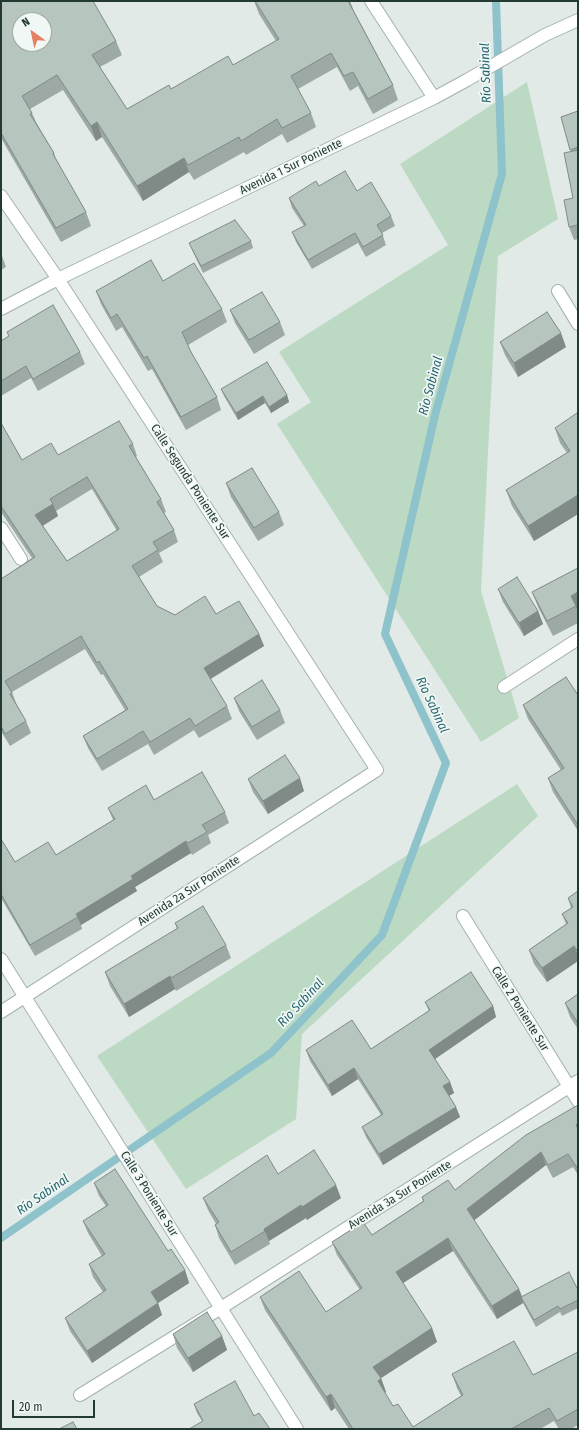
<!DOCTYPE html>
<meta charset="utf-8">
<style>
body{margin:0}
#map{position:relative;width:579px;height:1430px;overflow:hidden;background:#e1eae6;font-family:"Fira Sans Condensed",sans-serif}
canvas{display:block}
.frame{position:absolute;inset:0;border:2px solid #233a33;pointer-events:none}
.north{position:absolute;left:12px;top:12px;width:40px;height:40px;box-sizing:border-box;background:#f1f7f4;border:1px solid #9faba7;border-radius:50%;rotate:327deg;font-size:11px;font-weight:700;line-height:16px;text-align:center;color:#233a33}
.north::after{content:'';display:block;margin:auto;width:14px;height:18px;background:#e58065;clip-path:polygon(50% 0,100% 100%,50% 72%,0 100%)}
.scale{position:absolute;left:12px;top:1400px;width:83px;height:18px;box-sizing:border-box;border:2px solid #233a33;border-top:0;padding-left:5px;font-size:12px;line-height:14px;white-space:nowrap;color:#233a33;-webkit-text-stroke:3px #f1f7f4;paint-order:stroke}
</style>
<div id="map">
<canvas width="579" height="1430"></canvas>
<div class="frame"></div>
<div class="north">N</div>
<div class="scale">20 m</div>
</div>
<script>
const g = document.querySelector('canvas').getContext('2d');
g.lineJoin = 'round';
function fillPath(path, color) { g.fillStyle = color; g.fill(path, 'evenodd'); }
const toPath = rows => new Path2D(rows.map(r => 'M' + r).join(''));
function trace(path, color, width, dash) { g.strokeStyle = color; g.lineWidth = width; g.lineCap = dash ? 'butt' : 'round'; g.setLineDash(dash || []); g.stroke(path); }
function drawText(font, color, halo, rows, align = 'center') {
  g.font = font + ' "Fira Sans Condensed",sans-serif'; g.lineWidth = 3.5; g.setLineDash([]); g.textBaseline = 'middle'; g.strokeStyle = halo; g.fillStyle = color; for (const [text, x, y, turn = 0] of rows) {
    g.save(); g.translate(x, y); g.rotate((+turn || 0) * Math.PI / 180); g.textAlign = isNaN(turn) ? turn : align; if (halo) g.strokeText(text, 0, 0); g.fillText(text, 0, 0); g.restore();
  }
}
fillPath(toPath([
 [527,82,558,219,498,256,481,591,519,718,481,742,277,424,311,402,279,352,448,245,400,164],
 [517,784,538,816,302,1034,296,1119,186,1189,97,1056]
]), '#bcdac3');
trace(toPath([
 [1,1238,271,1053,382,935,446,763,385,634,435,415,502,174,496,1]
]), '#8ec3cb', 8);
const minor = toPath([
 [371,1,434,98],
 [1,196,58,279,377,770,1,1012],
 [558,291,578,324],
 [1,309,58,279,434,98,467,80,545,35,578,20],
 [1,528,21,559],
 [504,687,578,639],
 [463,916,578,1101],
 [1,959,297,1429],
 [80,1395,221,1308,578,1081]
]);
trace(minor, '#a4b2ad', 14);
trace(minor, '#fff', 12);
fillPath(toPath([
 [1,1,116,41,122,55,100,67,127,109,171,89,233,65,276,41,259,14,254,1,350,1,354,11,393,85,398,100,373,114,358,86,350,91,337,67,298,89,311,113,316,127,287,143,282,134,246,155,244,152,194,180,189,172,143,201,102,137,96,141,63,90,30,109,32,113,36,122,54,153,57,162,86,212,91,226,61,242,1,138],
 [578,111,578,239,574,240,569,227,573,198,571,151,561,117],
 [319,186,357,191,391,216,395,226,382,233,386,245,366,257,358,243,312,269,296,242,292,232,304,226,292,208,289,198],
 [251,241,253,248,203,273,192,250,189,243],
 [1,253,6,267,1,270],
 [163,281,222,309,227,322,188,345,191,352,217,397,221,410,186,430,152,369,148,371,122,327,116,331,101,304,96,291],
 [230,310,280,322,285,335,254,354,235,323],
 [7,332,80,352,85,364,38,391,31,378,1,396,1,341,9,336],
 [500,342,566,347,518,377,505,355],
 [221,389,287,395,289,402,271,413,265,403,238,420,224,396],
 [578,415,578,514,534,541,512,506,506,490,567,453,560,443,555,428],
 [1,423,22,460,58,455,133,444,137,456,136,457,161,499,166,512,164,513,174,530,178,542,159,553,163,562,139,577,157,606,175,615,216,614,259,634,264,646,211,679,227,706,232,719,199,738,194,730,154,755,148,744,102,771,88,748,83,736,125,710,103,674,101,675,85,649,12,692,16,703,26,721,31,733,10,746,1,731,1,579,32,558,1,512],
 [92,489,117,531,67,561,43,526,58,516,56,511],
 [226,483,279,512,284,525,258,541,231,497],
 [578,568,578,623,553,636,538,607,532,592],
 [498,589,538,611,543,624,524,636,503,602],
 [578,695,578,831,553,792,548,778,561,770,528,719,523,705],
 [234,698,280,710,285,723,257,740,239,711],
 [248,779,304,791,268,814,253,792],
 [154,800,225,812,229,823,208,835,211,843,192,855,191,853,135,887,137,891,81,925,82,929,35,956,1,898,1,839,15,862,56,855,113,820,108,808],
 [578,891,578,961,547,982,534,964,529,950,566,924,562,914,571,908,568,898],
 [175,923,226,945,231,958,176,991,175,989,129,1017,110,986,105,972,177,929],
 [578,994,578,1029,570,1017,565,1003],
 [425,1002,493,1006,496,1017,435,1059,450,1082,454,1093,449,1096,456,1107,460,1117,383,1165,366,1137,362,1127,381,1115,358,1079,332,1096,310,1061,306,1050,371,1049,429,1011],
 [578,1105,578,1175,573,1167,553,1178,546,1165,474,1220,519,1289,522,1297,578,1290,578,1308,562,1316,560,1312,536,1327,523,1303,497,1319,453,1251,403,1283,432,1328,437,1342,381,1378,386,1392,385,1393,393,1406,413,1427,461,1396,457,1388,452,1374,533,1375,578,1352,578,1425,571,1429,559,1429,554,1421,540,1429,349,1429,335,1408,331,1411,265,1310,260,1297,326,1312,360,1290,337,1255,332,1242,372,1235,423,1201,422,1197,455,1190],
 [278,1174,341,1198,307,1220,306,1218,269,1241,270,1244,235,1265,219,1238,215,1225,216,1224,208,1210,203,1198],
 [94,1183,168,1251,185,1270,189,1283,158,1303,162,1315,92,1363,70,1331,65,1318,103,1292,93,1277,89,1264,102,1256,88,1233,83,1221,106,1206,99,1196],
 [173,1334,222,1336,227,1350,193,1372,177,1348],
 [194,1404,254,1416,270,1429,202,1421,197,1413]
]), '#9da9a4');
fillPath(toPath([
 [97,122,102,137,96,141,91,126],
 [184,158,189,172,143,201,137,186],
 [561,333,566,347,518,377,514,363],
 [287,395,289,402,271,413,269,407],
 [263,396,265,403,238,420,236,413],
 [578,495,578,514,534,541,528,526],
 [53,504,58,516,40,527,35,515],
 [578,592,578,611,571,596],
 [538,611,543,624,524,636,519,623],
 [259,634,264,646,208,680,204,668],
 [300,778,304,791,268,814,263,801],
 [186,841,191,853,135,887,137,891,81,925,76,914,131,876],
 [574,946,578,956,578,961,547,982,542,968],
 [170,976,175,989,129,1017,124,1004],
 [493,1006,496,1017,432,1061,429,1050],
 [354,1068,358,1079,332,1096,328,1085],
 [450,1082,454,1093,447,1097,443,1086],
 [456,1107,460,1117,383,1165,379,1154],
 [578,1123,578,1132,576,1125],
 [541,1152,546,1165,472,1222,467,1209],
 [336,1185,341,1198,307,1220,302,1207],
 [301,1205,306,1218,269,1241,264,1229],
 [448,1238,453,1251,400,1285,396,1272],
 [185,1270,189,1283,158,1303,162,1315,92,1363,87,1351,151,1292],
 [519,1289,524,1302,521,1297,523,1303,497,1319,492,1306],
 [432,1328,437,1342,378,1380,373,1367],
 [222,1336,227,1350,193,1372,188,1358],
 [381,1378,386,1392,382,1394,378,1381],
 [331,1394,335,1408,331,1411,326,1397]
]), '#808a86');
const building = toPath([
 [1,1,93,1,116,41,92,55,127,109,169,85,171,89,228,56,233,65,279,39,255,1,348,1,393,85,368,99,353,72,344,76,331,53,291,76,311,113,282,128,277,119,241,141,239,137,188,165,184,158,137,186,97,122,91,126,57,75,22,96,32,113,30,114,54,153,53,154,86,212,56,228,1,133,1,1],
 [20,20,44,20,44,44,20,44,20,20],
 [578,111,578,147,570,150,561,117,578,111],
 [578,150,578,225,569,227,564,200,573,198,564,153,578,150],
 [345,171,357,191,371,182,391,216,377,225,383,235,363,247,355,233,308,260,292,232,306,225,289,198,316,181,319,186,345,171],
 [235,220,251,241,201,266,189,243,235,220],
 [151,260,163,281,194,263,222,309,182,332,191,352,217,397,181,417,147,356,144,358,117,314,111,318,96,291,151,260],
 [262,292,280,322,249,340,230,310,262,292],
 [53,305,80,352,33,379,26,366,1,381,1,341,9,336,7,332,53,305],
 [547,312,561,333,514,363,500,342,547,312],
 [267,362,287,395,269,407,263,396,236,413,221,389,267,362],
 [577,413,578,415,578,495,528,526,506,490,570,451,555,428,577,413],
 [119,421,133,444,129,446,161,499,157,502,174,530,153,542,158,550,132,566,157,606,175,615,205,596,216,614,239,601,259,634,204,668,227,706,195,726,190,718,150,742,143,731,97,759,83,736,128,709,99,661,97,663,81,636,5,681,12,693,10,694,26,721,5,734,1,726,1,579,35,557,1,506,1,423,22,460,51,443,58,455,119,421],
 [87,477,119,529,67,561,35,515,53,504,50,499,87,477],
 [252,468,279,512,254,528,226,483,252,468],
 [578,568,578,592,571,596,576,606,547,621,532,592,578,568],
 [517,577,538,611,519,623,498,589,517,577],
 [566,677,578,695,578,825,548,778,564,768,523,705,566,677],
 [262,680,280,710,252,727,234,698,262,680],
 [285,755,300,778,263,801,248,779,285,755],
 [202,772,225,812,202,825,207,832,188,843,186,841,131,876,133,879,76,914,78,917,30,945,1,894,1,839,15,862,48,842,56,855,115,819,108,808,146,785,154,800,202,772],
 [578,891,578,952,574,946,542,968,529,950,568,923,562,914,573,907,568,898,578,891],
 [203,906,226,945,171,978,170,976,124,1004,105,972,178,928,175,923,203,906],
 [471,972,493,1006,429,1050,450,1082,443,1086,456,1107,379,1154,362,1127,383,1114,354,1068,328,1085,306,1050,352,1020,371,1049,430,1010,425,1002,471,972],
 [578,994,578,1023,565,1003,578,994],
 [578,1105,578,1123,576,1125,578,1129,578,1169,568,1154,548,1165,541,1152,467,1209,519,1289,492,1306,448,1238,396,1272,432,1328,373,1367,381,1378,378,1381,393,1406,398,1404,413,1427,463,1395,452,1374,514,1341,533,1375,578,1352,578,1409,557,1421,549,1408,511,1429,353,1429,331,1394,326,1397,260,1297,299,1271,326,1312,362,1288,332,1242,363,1222,372,1235,424,1201,422,1197,448,1180,455,1190,526,1135,578,1105],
 [314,1150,336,1185,302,1207,301,1205,264,1229,265,1231,231,1252,215,1225,219,1222,203,1198,267,1155,278,1174,314,1150],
 [115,1169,168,1251,171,1249,185,1270,151,1292,158,1303,87,1351,65,1318,106,1290,89,1264,105,1254,83,1221,108,1205,94,1183,115,1169],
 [569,1272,578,1290,578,1300,560,1309,558,1306,534,1320,521,1297,569,1272],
 [207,1312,222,1336,188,1358,173,1334,207,1312],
 [235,1381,254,1416,259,1413,270,1429,189,1429,203,1421,194,1404,235,1381],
 [73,1422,77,1429,59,1429,73,1422]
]);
fillPath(building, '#b7c5bf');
trace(building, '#808a86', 1);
drawText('12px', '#233a33', '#f1f7f4', [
 ["Avenida 1 Sur Poniente",291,167,-26],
 ["Calle Segunda Poniente Sur",190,482,57],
 ["Avenida 2a Sur Poniente",189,891,-33],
 ["Calle 2 Poniente Sur",520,1009,58],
 ["Calle 3 Poniente Sur",149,1194,58],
 ["Avenida 3a Sur Poniente",400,1195,-32]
]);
drawText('italic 13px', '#236570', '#f1f7f4', [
 ["Río Sabinal",486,73,-92],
 ["Río Sabinal",431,386,-75],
 ["Río Sabinal",432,705,65],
 ["Río Sabinal",301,1003,-47],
 ["Río Sabinal",43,1195,-35]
]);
</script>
